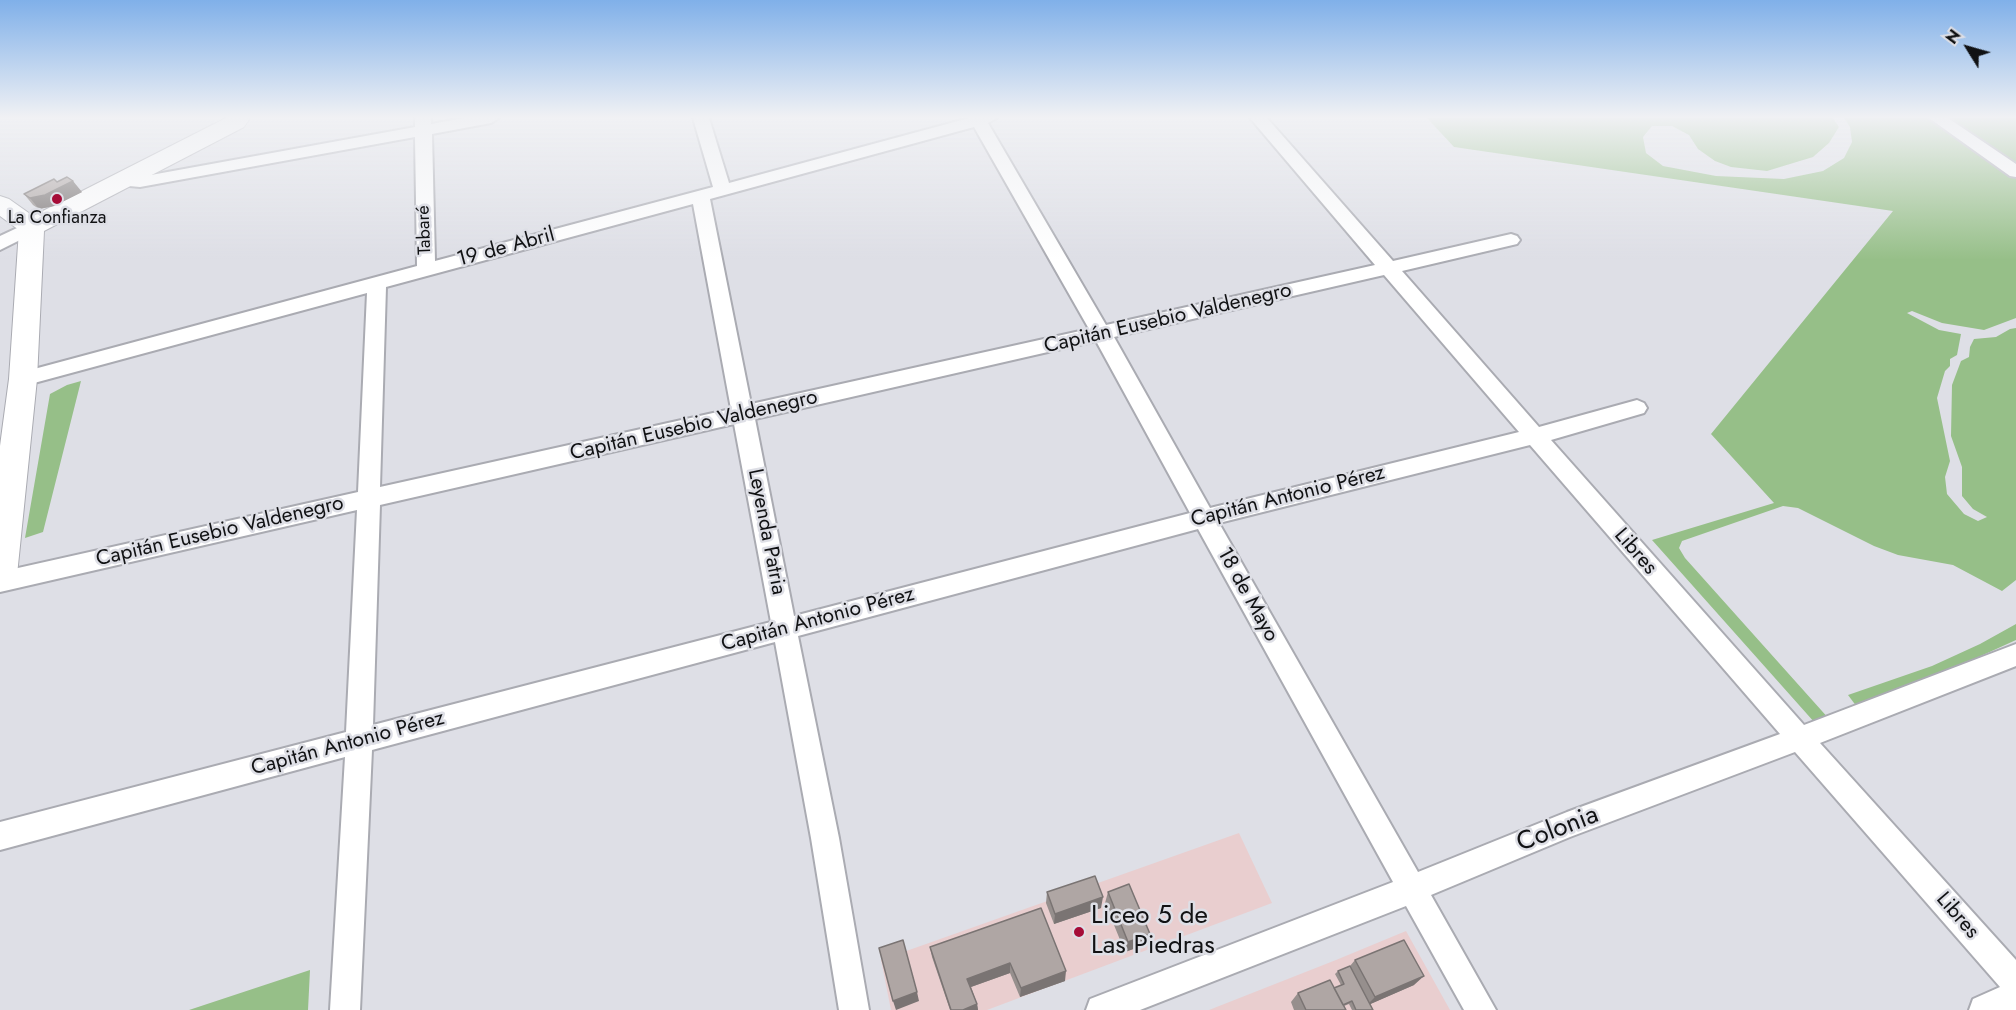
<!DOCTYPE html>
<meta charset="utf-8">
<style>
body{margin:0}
#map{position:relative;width:2016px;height:1010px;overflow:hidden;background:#dedfe6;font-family:Jost,sans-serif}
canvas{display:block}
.north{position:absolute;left:1938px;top:18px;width:60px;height:60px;-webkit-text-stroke:4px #dedfe6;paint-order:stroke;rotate:307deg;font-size:16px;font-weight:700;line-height:24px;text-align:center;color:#111214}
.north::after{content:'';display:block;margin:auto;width:21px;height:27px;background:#111214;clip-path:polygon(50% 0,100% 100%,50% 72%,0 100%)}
</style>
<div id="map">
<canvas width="2016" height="1010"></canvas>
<div class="north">N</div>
</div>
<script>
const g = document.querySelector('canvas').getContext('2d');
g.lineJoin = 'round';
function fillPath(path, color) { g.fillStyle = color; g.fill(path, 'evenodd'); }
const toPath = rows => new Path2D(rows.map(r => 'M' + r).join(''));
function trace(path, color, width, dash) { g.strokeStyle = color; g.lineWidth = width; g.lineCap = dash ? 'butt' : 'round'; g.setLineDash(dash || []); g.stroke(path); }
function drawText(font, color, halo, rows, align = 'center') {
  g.font = font + ' Jost,sans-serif'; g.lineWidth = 5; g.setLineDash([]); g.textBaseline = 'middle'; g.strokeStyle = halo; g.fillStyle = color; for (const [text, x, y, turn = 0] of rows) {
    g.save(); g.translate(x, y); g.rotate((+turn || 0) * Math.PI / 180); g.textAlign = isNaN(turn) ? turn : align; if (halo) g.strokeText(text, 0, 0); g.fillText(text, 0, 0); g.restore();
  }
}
fillPath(toPath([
 [1239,833,1272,903,987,1010,891,1010,881,960],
 [1406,931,1450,1010,1209,1010,1336,960]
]), '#e9cecf');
fillPath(toPath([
 [1427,118,1833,118,1839,127,1829,143,1813,157,1767,171,1731,167,1715,161,1698,149,1689,135,1672,126,1652,126,1643,137,1646,153,1663,166,1716,176,1784,179,1823,171,1844,158,1852,142,1850,127,1844,118,1942,118,2016,169,2016,318,1984,330,1942,323,1912,311,1907,313,1939,330,1961,334,1957,355,1950,359,1950,366,1945,371,1937,398,1950,461,1945,477,1947,494,1964,514,1978,521,1987,517,1973,509,1962,496,1962,467,1951,436,1952,385,1961,361,1969,357,1970,347,1974,339,1996,337,2010,329,2016,328,2016,580,2002,591,1953,565,1898,555,1874,546,1798,508,1783,506,1682,541,1679,548,1685,558,1830,720,1815,723,1652,540,1774,503,1711,434,1893,211,1454,147],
 [1949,118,2016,118,2016,164],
 [81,381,43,532,25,538,50,394,67,385],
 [2016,624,2016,640,1860,711,1848,695,1932,666,1980,644],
 [310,970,308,1010,189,1010]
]), '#96bf88');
const street = toPath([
 [415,118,431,118,431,124,463,118,499,118,491,123,432,134,435,261,713,187,693,118,709,118,729,183,969,118,997,118,988,123,1106,325,1375,265,1250,118,1267,118,1393,261,1511,234,1517,236,1520,240,1517,244,1402,271,1539,427,1637,400,1644,403,1647,408,1644,413,1551,440,1804,725,2016,644,2016,666,1820,743,2016,960,2016,1010,1969,1010,1973,999,2000,987,1795,752,1570,837,1431,895,1496,1010,1464,1010,1406,906,1140,1010,1086,1010,1090,999,1393,882,1198,529,798,636,839,838,869,1010,839,1010,811,838,775,642,372,750,360,1010,330,1010,345,757,0,850,0,822,346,732,357,510,0,592,0,572,358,492,367,293,23,386,16,384,13,379,16,374,23,372,417,266,415,137,140,187,118,185,115,181,118,177,124,176,140,177,415,127,415,118],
 [974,127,1089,329,751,404,710,199,974,127],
 [693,204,731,409,380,487,386,287,693,204],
 [1384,275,1519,432,1210,508,1114,337,1384,275],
 [1096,341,1190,513,794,616,755,419,1096,341],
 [734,424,771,622,373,725,380,505,734,424],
 [1530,445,1780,734,1567,812,1418,872,1219,523,1530,445],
 [1929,118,1948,118,2016,164,2016,177,2010,176,1929,118],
 [32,221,38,223,41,227,38,231,0,250,0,236,32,221]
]);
const secondary = toPath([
 [226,118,250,118,244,127,44,231,37,379,17,575,12,585,0,589,0,446,9,379,19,230,0,216,0,196,9,199,33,216,226,118]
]);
trace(street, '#aaabb2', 4);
trace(secondary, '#aaabb2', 2);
fillPath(street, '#fff');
fillPath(secondary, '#fff');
fillPath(toPath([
 [57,182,82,192,54,206,39,209,33,205,24,194],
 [1047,892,1101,908,1054,924,1046,903],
 [1108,892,1150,934,1147,944,1125,952,1105,903],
 [1041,908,1065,981,1020,997,1010,973,971,987,977,1004,978,1010,950,1010,932,957,930,947],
 [1355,960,1414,985,1370,1004,1373,1010,1352,1010,1349,1004,1344,1006,1346,1010,1294,1010,1291,1002,1298,993,1334,988,1341,985,1335,974,1338,971,1350,966]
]), '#968f8d');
fillPath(toPath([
 [73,181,82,192,54,206,39,209,30,198],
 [1103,897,1101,908,1054,924,1055,914],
 [1150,934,1147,944,1125,952,1128,942],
 [1010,963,1010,973,968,988,967,979],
 [1066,971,1065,981,1020,997,1021,988],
 [1424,976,1414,985,1366,1006,1375,997],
 [917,992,919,1001,896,1010,893,1001],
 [977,1004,978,1010,963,1010]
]), '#7a7473');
const building = toPath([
 [67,177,73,181,45,195,30,198,24,194,54,179,57,182,67,177],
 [1095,876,1103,897,1055,914,1047,892,1095,876],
 [1129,884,1150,934,1128,942,1108,892,1129,884],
 [1041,908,1066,971,1021,988,1010,963,967,979,977,1004,963,1010,951,1010,930,947,1041,908],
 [903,940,917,992,893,1001,879,948,903,940],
 [1404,940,1424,976,1375,997,1355,960,1404,940],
 [1350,966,1373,1010,1356,1010,1352,1001,1343,1005,1334,988,1344,984,1338,971,1350,966],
 [1330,980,1346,1010,1306,1010,1298,993,1330,980]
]);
fillPath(building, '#afa6a4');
trace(building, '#7a7473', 1.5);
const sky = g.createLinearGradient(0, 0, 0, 260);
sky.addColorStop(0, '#80b0e9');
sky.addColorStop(0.45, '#f0f1f4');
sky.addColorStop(1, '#f0f1f400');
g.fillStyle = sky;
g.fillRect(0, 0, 2016, 260);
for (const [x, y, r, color] of [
 [57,199,6,"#a60c37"],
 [1079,932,6,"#a60c37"]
]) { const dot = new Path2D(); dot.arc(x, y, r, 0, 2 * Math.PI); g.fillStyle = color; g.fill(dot); trace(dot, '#dedfe6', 2); }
drawText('18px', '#111214', '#dedfe6', [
 ["La Confianza",57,219]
]);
drawText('18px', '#111214', '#dedfe6', [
 ["Tabaré",425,230,-92]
]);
drawText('21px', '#111214', '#dedfe6', [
 ["19 de Abril",506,248,-15],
 ["Capitán Eusebio Valdenegro",1168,319,-13],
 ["Capitán Eusebio Valdenegro",694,426,-13],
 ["Capitán Antonio Pérez",1288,497,-14],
 ["Capitán Eusebio Valdenegro",220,532,-13],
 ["Leyenda Patria",766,532,79],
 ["Libres",1635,552,49],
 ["18 de Mayo",1247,595,61],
 ["Capitán Antonio Pérez",818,620,-15],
 ["Capitán Antonio Pérez",348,744,-15],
 ["Libres",1957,916,49]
]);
drawText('26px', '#111214', '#dedfe6', [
 ["Colonia",1558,830,-21]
]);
drawText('26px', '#111214', '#dedfe6', [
 ["Liceo 5 de",1091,917],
 ["Las Piedras",1091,947]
], 'left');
</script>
